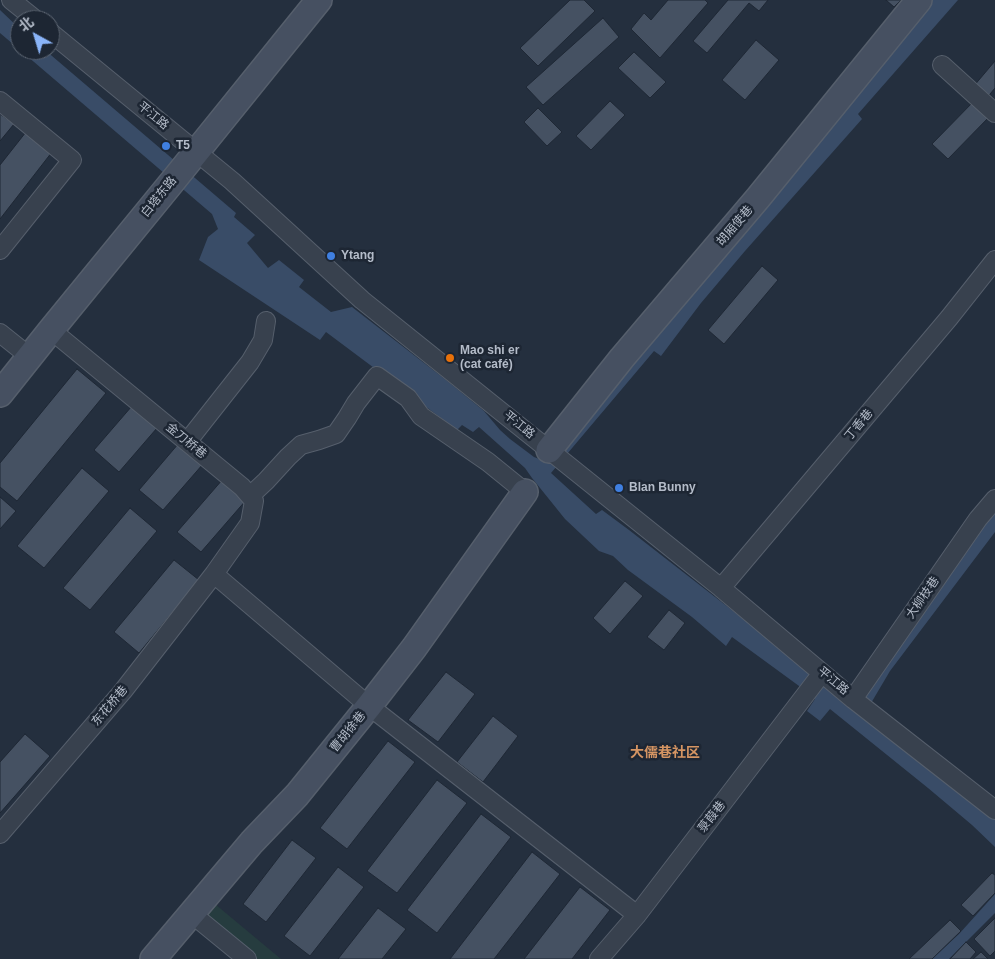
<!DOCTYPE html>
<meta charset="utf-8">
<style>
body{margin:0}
#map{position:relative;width:995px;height:959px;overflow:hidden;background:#242f3e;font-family:Helvetica,"Noto Sans SC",sans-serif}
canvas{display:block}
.north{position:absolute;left:10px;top:10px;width:50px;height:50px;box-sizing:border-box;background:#1d2633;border:1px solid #59626f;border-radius:50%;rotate:321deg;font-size:14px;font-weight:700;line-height:20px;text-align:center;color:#b4bcc9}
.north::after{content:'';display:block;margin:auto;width:18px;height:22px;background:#8ab4f8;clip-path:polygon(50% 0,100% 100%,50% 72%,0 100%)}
</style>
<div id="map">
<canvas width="995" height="959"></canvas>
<div class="north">北</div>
</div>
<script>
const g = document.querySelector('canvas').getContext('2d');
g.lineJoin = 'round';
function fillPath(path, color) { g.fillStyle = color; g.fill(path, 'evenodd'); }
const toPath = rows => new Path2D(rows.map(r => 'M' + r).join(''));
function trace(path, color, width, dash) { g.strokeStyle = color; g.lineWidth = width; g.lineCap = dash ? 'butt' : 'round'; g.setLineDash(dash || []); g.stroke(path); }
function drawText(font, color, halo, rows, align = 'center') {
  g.font = font + ' Helvetica,"Noto Sans SC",sans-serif'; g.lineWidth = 5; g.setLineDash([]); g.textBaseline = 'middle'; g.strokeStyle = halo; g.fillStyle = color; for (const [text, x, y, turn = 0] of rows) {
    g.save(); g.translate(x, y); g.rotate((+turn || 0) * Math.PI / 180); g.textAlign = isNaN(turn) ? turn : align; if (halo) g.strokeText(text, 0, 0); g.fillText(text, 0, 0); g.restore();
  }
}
fillPath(toPath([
 [215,904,281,959,232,959,196,926]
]), '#263c3f');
fillPath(toPath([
 [933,0,958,0,858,114,862,119,745,251,701,303,661,356,654,351,551,473,596,514,602,510,629,530,778,646,855,709,995,508,995,532,890,671,864,715,995,819,995,847,972,825,928,788,830,709,820,721,807,711,815,699,810,694,732,637,726,646,692,617,628,570,613,556,599,551,565,519,532,478,525,468,479,427,473,432,462,425,457,430,326,332,320,340,199,260,208,237,218,229,212,214,20,50,45,50,236,213,234,217,255,235,247,243,268,268,279,260,304,280,299,287,331,312,352,307,446,380,484,411,500,430,510,439,534,457,542,460],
 [0,10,20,29,20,50,0,33],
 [995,894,995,913,949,959,932,959,959,934]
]), '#394c67');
const building = toPath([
 [570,0,584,0,595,11,538,66,520,48,570,0],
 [668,0,705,0,708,3,660,58,631,29,644,13,651,20,668,0],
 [728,0,768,0,759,11,749,3,707,53,693,41,728,0],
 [886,0,901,0,894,7,886,0],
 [603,18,619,37,543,105,526,87,603,18],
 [756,40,779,60,745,100,722,80,756,40],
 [634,52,666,82,650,98,618,68,634,52],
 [995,61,995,88,986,99,973,87,995,61],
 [610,101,625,115,591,150,576,136,610,101],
 [974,101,990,116,948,159,932,144,974,101],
 [538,108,562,132,547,146,524,122,538,108],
 [0,114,14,124,0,141,0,114],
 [26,132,52,152,0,219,0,165,26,132],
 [762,266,778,280,724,344,708,330,762,266],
 [77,369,106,393,17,501,0,487,0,463,77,369],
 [132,406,157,428,119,472,94,450,132,406],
 [179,443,203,464,163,510,139,490,179,443],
 [82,468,109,491,44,568,17,546,82,468],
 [223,479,247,499,201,552,177,532,223,479],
 [0,497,16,511,0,529,0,497],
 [130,508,157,531,90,610,63,588,130,508],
 [174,560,199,580,139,653,114,632,174,560],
 [625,581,643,596,610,634,593,618,625,581],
 [669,610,685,623,664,650,647,637,669,610],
 [446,672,475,694,438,742,408,720,446,672],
 [493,716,518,736,483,782,457,762,493,716],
 [25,734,50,756,0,813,0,762,25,734],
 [388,741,415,762,347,849,320,828,388,741],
 [437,780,467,803,397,893,367,871,437,780],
 [481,814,511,837,437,933,407,910,481,814],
 [292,840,316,858,266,922,243,904,292,840],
 [532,852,560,874,494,959,450,959,532,852],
 [338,867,364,887,310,956,284,936,338,867],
 [992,873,995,875,995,893,973,916,961,905,992,873],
 [580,887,610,910,572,959,524,959,580,887],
 [378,908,406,929,382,959,338,959,378,908],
 [995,918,995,951,990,956,974,939,995,918],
 [950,920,961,931,932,959,909,959,950,920],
 [966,942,976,952,970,959,950,959,966,942],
 [981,952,988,959,973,959,981,952]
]);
fillPath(building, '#455162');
trace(building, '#1f2835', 1);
const street = toPath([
 [11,0,36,20],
 [50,32,232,181,362,300,721,588,853,699,995,810],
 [942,65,995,113],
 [0,101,72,160,0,250],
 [0,333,30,357],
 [187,442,250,362,263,340,266,321],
 [250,496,266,481,288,457,301,445,319,440,336,434,347,418,356,403,377,376,408,398,421,416,488,462,525,492],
 [214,574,369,706,637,915],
 [721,588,949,318,995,260],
 [853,699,978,519,995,499],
 [0,834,123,691,214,574,250,523,254,501,242,487,51,330],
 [192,914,247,959],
 [599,959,637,915,822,673]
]);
const secondary = toPath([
 [0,394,51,330,172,182,319,0],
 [549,450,622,358,758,198,919,0],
 [153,959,252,842,297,795,369,706,414,648,525,492]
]);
trace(street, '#565f6c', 20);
trace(secondary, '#565f6c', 28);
trace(street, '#38414e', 18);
trace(secondary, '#465061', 25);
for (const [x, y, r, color] of [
 [166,146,5,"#3f7fe0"],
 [331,256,5,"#3f7fe0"],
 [450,358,5,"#e8710a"],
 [619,488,5,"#3f7fe0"]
]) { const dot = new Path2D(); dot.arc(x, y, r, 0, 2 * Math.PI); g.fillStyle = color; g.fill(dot); trace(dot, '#1d2633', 2); }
drawText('12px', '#b4bcc9', '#1d2633', [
 ["平江路",153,116,39],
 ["白塔东路",159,197,-51],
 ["胡厢使巷",735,226,-49],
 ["平江路",519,425,39],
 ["丁香巷",859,425,-50],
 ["金刀桥巷",186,441,39],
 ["大柳枝巷",923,598,-55],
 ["平江路",833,681,40],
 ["东花桥巷",110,706,-50],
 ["曹胡徐巷",348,732,-51],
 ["菉葭巷",712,817,-52]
]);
drawText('bold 12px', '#b4bcc9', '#1d2633', [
 ["T5",176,146],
 ["Ytang",341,256],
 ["Mao shi er",460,351],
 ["(cat café)",460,365],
 ["Blan Bunny",629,488]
], 'left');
drawText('bold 14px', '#d59563', '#1d2633', [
 ["大儒巷社区",665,753]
]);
</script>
